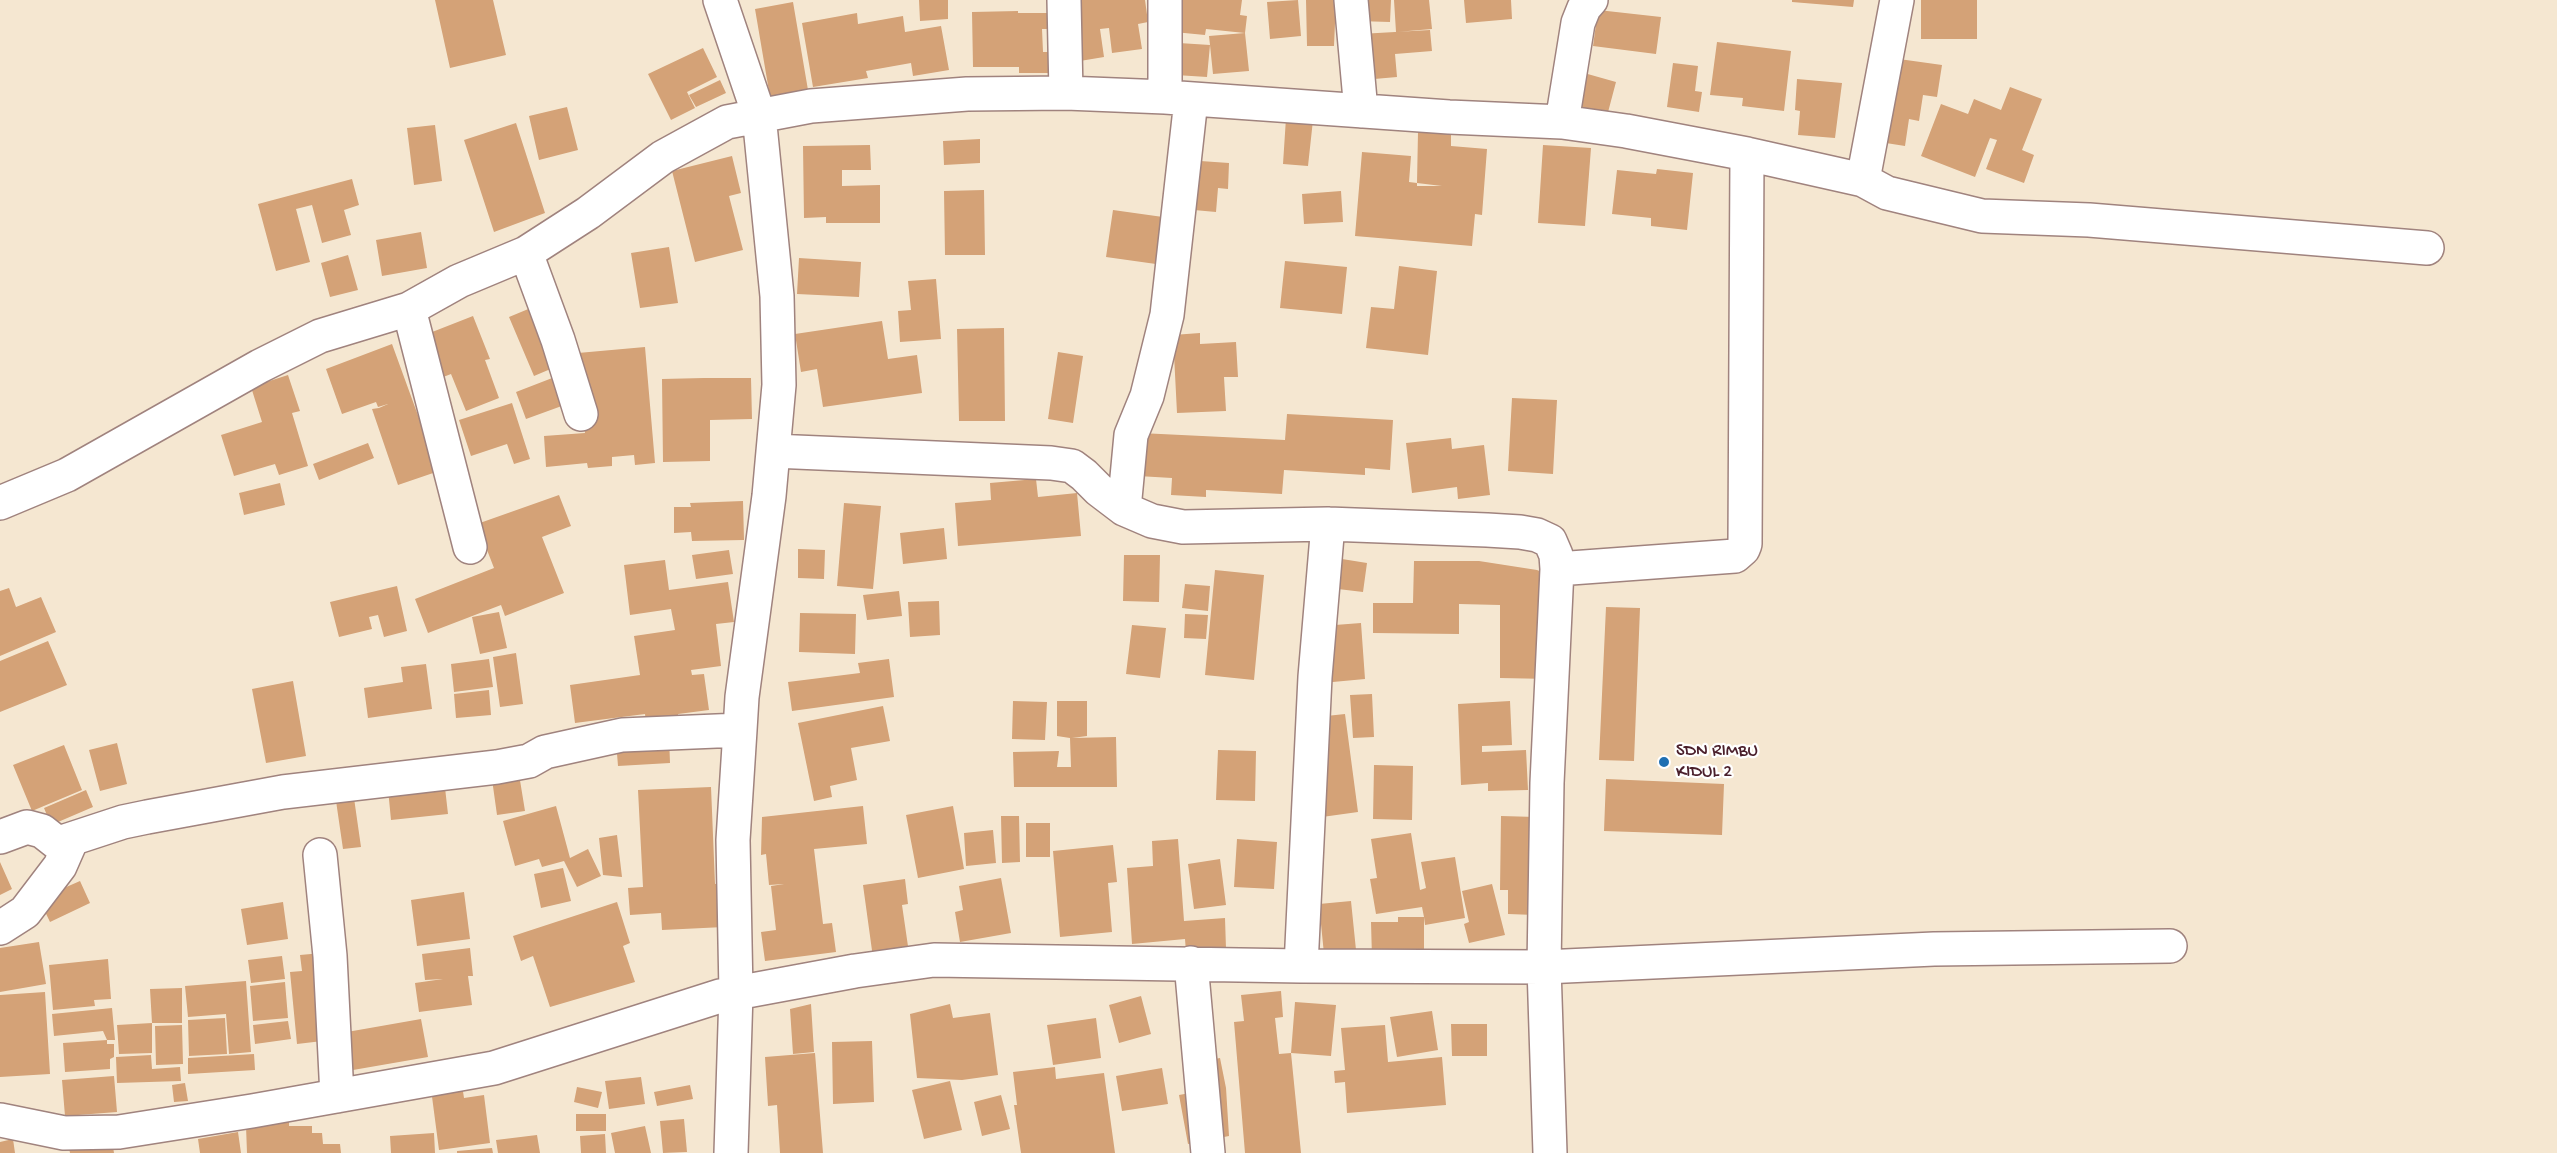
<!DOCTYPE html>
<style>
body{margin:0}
canvas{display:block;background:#f5e7d1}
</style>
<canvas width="2557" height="1153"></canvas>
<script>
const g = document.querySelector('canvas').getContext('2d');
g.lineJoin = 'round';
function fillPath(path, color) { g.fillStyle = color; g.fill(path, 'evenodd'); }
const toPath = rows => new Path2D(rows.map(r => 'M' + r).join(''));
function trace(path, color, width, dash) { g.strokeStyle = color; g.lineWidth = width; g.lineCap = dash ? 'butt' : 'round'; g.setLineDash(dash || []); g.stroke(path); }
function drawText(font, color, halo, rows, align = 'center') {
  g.font = font + ' "Gochi Hand",sans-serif'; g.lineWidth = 4.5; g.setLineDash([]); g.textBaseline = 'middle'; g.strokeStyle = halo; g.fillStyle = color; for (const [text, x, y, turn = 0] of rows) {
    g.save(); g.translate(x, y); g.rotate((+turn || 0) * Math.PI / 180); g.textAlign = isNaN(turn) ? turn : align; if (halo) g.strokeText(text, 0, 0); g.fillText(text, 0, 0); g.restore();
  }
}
fillPath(toPath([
 [435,0,493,0,506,55,450,68],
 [919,0,948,0,948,19,920,21],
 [1072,0,1145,0,1148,22,1138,24,1142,49,1112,53,1109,28,1100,29,1104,57,1080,61],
 [1175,0,1242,0,1240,15,1247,16,1245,33,1206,29,1205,35,1174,32],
 [1298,0,1301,36,1270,39,1267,2],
 [1306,0,1336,0,1334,46,1307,46],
 [1356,0,1391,0,1390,22,1357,21],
 [1394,0,1429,0,1432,29,1396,32],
 [1464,0,1511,0,1512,19,1466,23],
 [1792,0,1854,0,1853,7,1792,2],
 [1921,0,1977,0,1977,39,1921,39],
 [793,2,808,90,770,97,755,9],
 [1598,10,1661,17,1656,54,1593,46],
 [1018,11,1018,13,1055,13,1056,29,1042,29,1043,52,1054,52,1054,73,1019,73,1019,67,973,67,972,12],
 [857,13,858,24,903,16,905,32,941,26,949,70,913,76,911,63,866,71,868,78,813,87,802,23],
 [1430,30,1432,51,1395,54,1397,77,1363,80,1360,34],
 [1245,33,1249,71,1213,74,1210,45,1207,77,1176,75,1179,43,1210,45,1209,36],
 [1717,42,1791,51,1784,111,1742,106,1743,98,1710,95],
 [703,48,717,77,687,92,695,108,671,120,648,74],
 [1899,59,1942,65,1937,97,1923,95,1919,121,1909,119,1905,146,1886,143],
 [1673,63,1698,66,1695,91,1702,92,1699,112,1667,107],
 [1577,71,1616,82,1607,116,1570,105],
 [1797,79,1842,83,1835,138,1798,135,1800,111,1795,110],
 [720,80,726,93,696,107,689,95],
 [2010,87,2042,99,2022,150,2034,155,2024,183,1986,169,1997,140,1990,138,1975,177,1921,156,1941,104,1968,114,1974,99,2001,110],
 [567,107,578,150,539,160,529,116],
 [1286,118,1313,120,1308,166,1283,164],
 [516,123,545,213,494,232,464,140],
 [435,125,442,181,414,185,407,128],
 [1418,132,1451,132,1451,146,1487,149,1482,215,1475,214,1472,246,1355,236,1362,152,1411,156,1409,182,1417,183,1417,186,1442,186,1417,183],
 [980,139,980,163,944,165,943,141],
 [870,145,871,170,842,170,842,186,880,185,880,223,826,223,826,217,804,218,803,146],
 [1543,145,1591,148,1585,226,1538,223],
 [732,156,741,193,729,196,743,250,695,262,672,171],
 [1186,160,1229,163,1228,189,1218,188,1216,212,1183,209],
 [1657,169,1693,173,1687,230,1651,226,1651,218,1612,214,1617,170,1656,174],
 [352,179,359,205,344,210,351,235,322,243,312,205,296,209,310,262,276,271,258,204],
 [984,190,985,255,945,255,944,191],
 [1341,191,1343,222,1304,224,1302,194],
 [1113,210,1170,218,1163,265,1106,257],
 [421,232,427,268,382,276,376,240],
 [669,247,678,303,640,308,631,253],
 [348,255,358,290,330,297,321,263],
 [799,258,861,262,859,297,797,294],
 [1285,261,1347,267,1342,314,1280,308],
 [1399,266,1437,271,1428,355,1366,348,1371,307,1394,309],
 [936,279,941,339,900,342,898,311,911,310,908,281],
 [538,305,560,365,534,376,509,317],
 [473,316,490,359,485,360,499,398,466,411,451,374,438,379,422,336],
 [882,321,888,359,917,355,922,393,823,407,817,369,801,372,795,334],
 [1004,328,1005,421,959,421,957,329],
 [1200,333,1200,344,1236,342,1238,377,1224,377,1226,411,1177,413,1173,335],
 [392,344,420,421,424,420,439,471,398,485,372,409,379,408,388,404,378,407,376,402,342,414,326,369],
 [645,347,655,463,635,465,634,455,612,457,612,466,588,468,587,463,546,467,544,436,585,433,578,353],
 [1058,352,1083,356,1073,423,1048,419],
 [288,375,300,411,292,413,308,466,279,475,275,464,234,476,221,435,262,422,251,387],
 [560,375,570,403,526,419,516,392],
 [704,378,751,378,752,419,710,420,710,461,663,462,662,379],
 [1512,398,1557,400,1553,474,1508,471],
 [512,403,530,459,514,464,507,444,471,456,459,420],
 [1287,414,1393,420,1390,470,1365,468,1365,475,1284,470,1282,494,1206,490,1206,497,1171,495,1172,478,1138,476,1140,433,1285,440],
 [1451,438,1452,449,1484,445,1490,495,1458,499,1457,487,1412,493,1406,443],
 [368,443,374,458,319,480,313,464],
 [1036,479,1038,497,1077,493,1081,536,958,546,955,503,991,500,990,483],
 [280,483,285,505,244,515,239,493],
 [559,495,571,526,542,537,564,593,505,616,501,605,428,633,415,599,494,568,477,524],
 [743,501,744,540,692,541,691,532,674,533,674,507,691,507,690,503],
 [844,503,881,506,873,589,837,586],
 [944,528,947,559,903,564,900,533],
 [798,549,825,550,824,579,798,578],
 [729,550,733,574,696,579,692,555],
 [1124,555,1160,555,1159,602,1123,601],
 [1342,559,1367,563,1363,592,1338,589],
 [665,560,669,590,728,582,734,622,716,624,721,666,691,670,692,675,704,674,709,710,678,714,679,720,646,723,645,714,575,723,570,685,640,675,634,636,675,630,671,609,630,615,624,565],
 [1414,561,1479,561,1537,570,1548,575,1550,679,1500,678,1500,605,1459,604,1459,634,1373,633,1373,603,1413,603],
 [1215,570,1264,575,1254,680,1205,675],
 [1185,584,1210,586,1208,611,1182,608],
 [397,586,407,631,384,637,378,615,369,617,372,629,339,637,330,602],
 [9,588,16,607,41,597,56,632,0,656,0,591],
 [899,591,902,616,867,620,863,595],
 [939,601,940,635,910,637,908,602],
 [1606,607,1640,608,1634,761,1599,760],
 [499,612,507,648,480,654,472,617],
 [800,613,856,614,855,654,799,652],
 [1185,614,1208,615,1206,639,1184,638],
 [1361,623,1365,679,1322,683,1322,626],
 [1132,625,1166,628,1160,678,1126,674],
 [48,641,67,685,0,712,0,661],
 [516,653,523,704,500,707,493,657],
 [489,659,493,687,454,692,451,664],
 [889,659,894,697,792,711,788,682,860,673,858,663],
 [426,664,432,709,368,718,364,688,403,682,401,667],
 [293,681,306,756,266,763,252,689],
 [489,690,491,715,456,718,454,694],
 [1372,694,1374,737,1353,738,1350,695],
 [1013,701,1047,702,1045,740,1012,739],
 [1057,701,1087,701,1087,736,1072,738,1116,737,1117,787,1014,787,1013,752,1059,751,1057,767,1071,767,1070,738,1057,736],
 [1510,701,1512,745,1482,746,1482,752,1526,750,1528,790,1488,791,1488,783,1461,785,1458,704],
 [883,706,890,741,851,748,857,780,830,786,832,797,814,801,798,723],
 [1345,714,1358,812,1322,817,1317,717],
 [669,736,670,763,618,766,616,741],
 [117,743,127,784,100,791,89,750],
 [64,745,82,790,32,811,13,765],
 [1218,750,1256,751,1255,801,1216,800],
 [1374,765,1413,766,1412,820,1373,819],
 [518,768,525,811,497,815,491,772],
 [444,779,448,814,391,820,388,789],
 [1606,779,1724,784,1722,835,1604,831],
 [711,787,715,884,722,883,724,927,662,930,661,913,630,915,628,888,643,887,638,790],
 [86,790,93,807,51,825,44,808],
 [353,791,361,847,343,849,335,794],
 [556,806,570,858,588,849,601,876,577,887,564,861,542,867,539,859,515,866,503,821],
 [863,806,867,844,814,849,823,924,832,923,836,952,765,961,761,932,776,930,771,886,784,884,769,885,766,854,761,855,762,817],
 [953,806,964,869,918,878,906,815],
 [1001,816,1019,816,1020,862,1002,863],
 [1501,816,1536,817,1535,915,1508,914,1508,890,1500,890],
 [1026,823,1050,823,1050,857,1026,857],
 [993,830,996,863,966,866,964,833],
 [1411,833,1420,890,1426,888,1421,862,1455,857,1465,918,1425,925,1424,917,1424,957,1372,958,1371,922,1398,922,1398,917,1424,917,1422,907,1376,914,1370,879,1377,878,1371,839],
 [617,835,622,877,603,875,599,838],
 [1178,839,1184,921,1225,918,1226,949,1186,952,1185,939,1132,944,1127,868,1153,866,1152,841],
 [1237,839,1277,842,1274,889,1234,887],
 [1113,845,1117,882,1108,883,1112,932,1060,937,1053,851],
 [1220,859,1226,905,1194,909,1188,864],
 [0,862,12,889,0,895],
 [563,868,571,901,541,908,534,874],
 [1001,878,1011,933,960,942,955,912,963,910,959,886],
 [905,879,908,904,902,905,910,960,874,965,863,885],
 [80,881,90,903,50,922,39,899],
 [1492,884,1505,935,1469,943,1464,924,1469,922,1462,891],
 [464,892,470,939,417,946,411,900],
 [1351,901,1356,950,1324,954,1319,904],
 [283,902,288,939,247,945,241,909],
 [617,902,630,943,623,946,635,982,550,1007,533,956,521,961,513,936],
 [39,942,46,984,0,992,0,948],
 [470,948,473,976,468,976,472,1005,419,1012,415,983,443,979,425,980,422,954],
 [322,953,331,1040,297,1044,290,972,302,971,300,955],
 [282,956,285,979,251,983,248,960],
 [108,959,111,999,94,1000,95,1006,53,1010,49,965],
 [246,981,251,1052,229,1054,226,1014,188,1017,185,986],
 [285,982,288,1018,253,1021,250,986],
 [182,988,182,1023,152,1023,150,989],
 [1281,991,1283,1017,1275,1018,1279,1054,1291,1053,1301,1153,1245,1153,1234,1022,1244,1021,1241,995],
 [45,992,50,1074,0,1077,0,995],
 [1141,996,1151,1034,1119,1043,1109,1005],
 [1295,1002,1336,1005,1331,1056,1291,1053],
 [811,1004,814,1052,793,1054,790,1009],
 [950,1004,953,1018,990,1013,998,1075,962,1080,917,1078,910,1014],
 [112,1008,115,1040,107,1040,103,1031,54,1036,52,1014],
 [1432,1011,1438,1050,1397,1057,1390,1017],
 [225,1018,227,1054,189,1056,188,1020],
 [1096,1018,1101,1058,1053,1065,1047,1025],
 [421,1019,428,1057,353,1070,347,1032],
 [288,1021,291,1039,255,1044,253,1025],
 [152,1023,152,1053,119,1054,117,1025],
 [1451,1024,1487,1024,1487,1056,1452,1056],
 [182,1025,183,1064,156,1065,155,1026],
 [1385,1025,1388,1062,1442,1057,1446,1105,1347,1113,1345,1082,1335,1083,1334,1071,1345,1070,1341,1028],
 [107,1040,107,1044,114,1044,114,1057,110,1059,110,1069,65,1072,63,1043],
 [872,1041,874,1102,833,1104,832,1042],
 [815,1053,823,1153,780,1153,777,1105,768,1106,765,1057],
 [254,1054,255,1070,188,1074,188,1058],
 [151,1055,152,1069,180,1067,181,1081,117,1083,116,1057],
 [1220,1058,1226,1088,1229,1136,1188,1144,1179,1095,1190,1093,1185,1065],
 [1055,1067,1056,1079,1104,1073,1115,1153,1021,1153,1014,1105,1017,1105,1013,1072],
 [1162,1068,1168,1104,1122,1111,1116,1076],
 [114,1076,117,1112,65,1116,62,1080],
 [641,1077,645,1104,609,1109,605,1081],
 [950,1081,962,1130,924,1139,912,1090],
 [185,1083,188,1101,174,1102,172,1085],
 [462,1085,464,1098,484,1095,490,1143,439,1150,431,1089],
 [690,1085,693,1099,657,1106,654,1092],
 [577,1087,602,1092,598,1108,574,1102],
 [1001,1095,1010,1129,982,1136,974,1102],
 [576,1114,606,1114,606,1131,576,1131],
 [684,1119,687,1152,663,1153,660,1121],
 [289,1122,289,1126,312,1126,312,1133,322,1133,323,1144,340,1144,341,1153,247,1153,246,1126],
 [645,1126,651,1153,615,1153,611,1133],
 [238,1132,241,1153,200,1153,198,1139],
 [434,1133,435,1153,391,1153,390,1136],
 [605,1134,606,1153,581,1153,580,1136],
 [537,1135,540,1153,498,1153,496,1140],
 [13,1139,15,1153,0,1153,0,1142],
 [112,1141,114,1153,70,1153,69,1148],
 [492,1148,493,1153,457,1153,457,1151]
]), '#d4a277');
const minor = toPath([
 [720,0,759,115,777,296,779,385,769,496,742,697,740,730,733,840,736,993,731,1153],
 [1064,0,1066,93],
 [1351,0,1361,111],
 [1165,97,1165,0],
 [1562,122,1578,23,1584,8,1591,0],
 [1863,180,1897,0],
 [526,253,558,340,581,414],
 [409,309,470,547],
 [773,451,1051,463,1072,466,1084,475,1099,490,1124,509,1152,521,1183,527,1328,524,1487,530,1520,532,1537,535,1550,541,1556,555,1557,569,1547,783,1544,967,1550,1153],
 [0,503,67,475,260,366,320,336,409,309,459,281,526,253,588,213,663,157,727,122,811,106,967,94,1066,93,1165,97,1449,117,1562,122,1626,131,1747,154,1863,180,1887,193,1982,216,2089,220,2427,248],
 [1124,509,1131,435,1147,396,1167,315,1191,100],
 [1557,569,1735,556,1743,549,1745,544,1747,154],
 [0,837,27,827,42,831,56,842,62,842,123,822,147,817,283,792,497,767,529,761,545,752,622,735,740,730],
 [320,855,330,956,337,1096],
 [0,928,25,912,60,866,71,841],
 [1191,963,1208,1153],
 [1301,966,1315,677,1328,524],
 [0,1120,64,1133,119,1132,252,1111,494,1068,720,996,855,971,934,960,1301,966,1544,967,1934,949,2170,946]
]);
trace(minor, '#a0837e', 36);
trace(minor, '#fff', 33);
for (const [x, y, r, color] of [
 [1664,762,6,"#1f6fb2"]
]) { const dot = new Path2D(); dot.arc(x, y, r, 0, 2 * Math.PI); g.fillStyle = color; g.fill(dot); trace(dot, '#fff', 2); }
drawText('18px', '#4a1f2b', '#fff', [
 ["SDN RIMBU",1676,752],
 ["KIDUL 2",1676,773]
], 'left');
</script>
